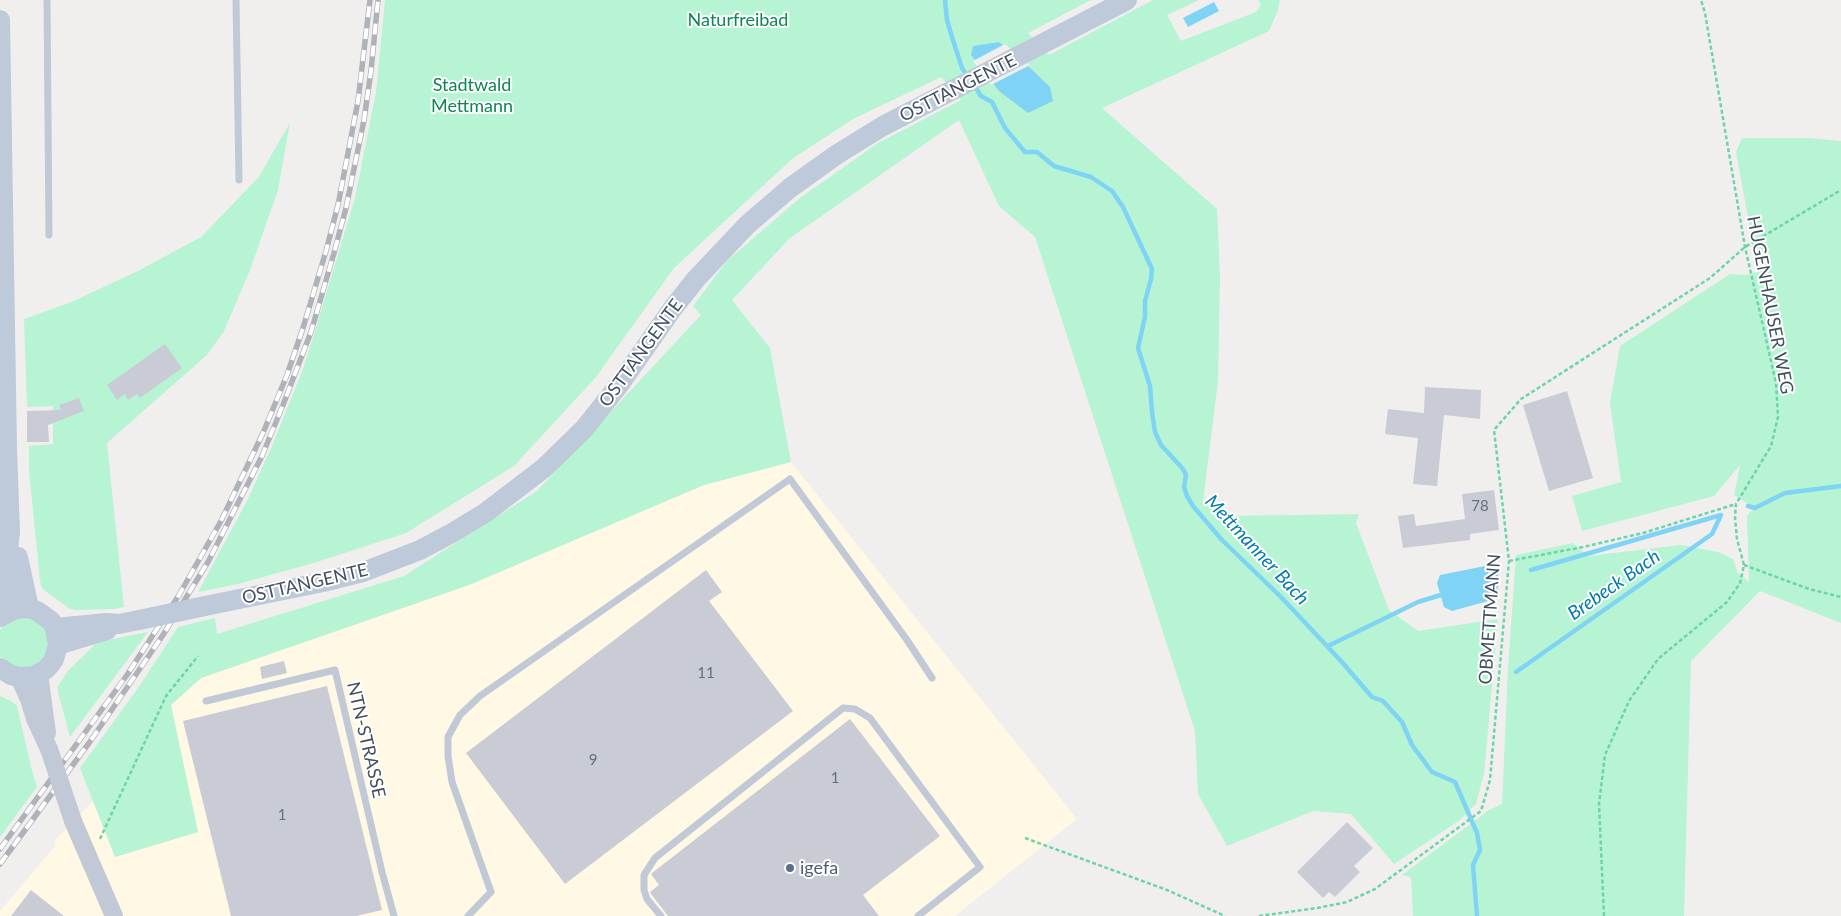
<!DOCTYPE html>
<style>
body{margin:0}
canvas{display:block;background:#f1eeee}
</style>
<canvas width="1841" height="916"></canvas>
<script>
const g = document.querySelector('canvas').getContext('2d');
g.lineJoin = 'round';
function fillPath(path, color) { g.fillStyle = color; g.fill(path, 'evenodd'); }
const toPath = rows => new Path2D(rows.map(r => 'M' + r).join(''));
function trace(path, color, width, dash) { g.strokeStyle = color; g.lineWidth = width; g.lineCap = dash ? 'butt' : 'round'; g.setLineDash(dash || []); g.stroke(path); }
function drawText(font, color, halo, rows, align = 'center') {
  g.font = font + ' Lato,sans-serif'; g.lineWidth = 4; g.setLineDash([]); g.textBaseline = 'middle'; g.strokeStyle = halo; g.fillStyle = color; for (const [text, x, y, turn = 0] of rows) {
    g.save(); g.translate(x, y); g.rotate((+turn || 0) * Math.PI / 180); g.textAlign = isNaN(turn) ? turn : align; if (halo) g.strokeText(text, 0, 0); g.fillText(text, 0, 0); g.restore();
  }
}
fillPath(toPath([
 [791,462,1077,819,955,916,0,916,0,911,55,846,55,840,93,801,115,857,198,832,171,705,201,678,469,585,704,485]
]), '#fef8e5');
fillPath(toPath([
 [385,0,1091,0,1028,33,1049,55,1153,0,1199,0,1167,15,1181,41,1256,12,1261,5,1258,0,1280,0,1278,10,1269,31,1102,108,1217,209,1220,278,1218,381,1203,502,1221,516,1359,514,1356,523,1389,610,1418,631,1498,619,1484,774,1476,804,1460,820,1394,864,1351,814,1313,811,1227,846,1198,794,1195,731,1035,237,999,206,959,120,790,238,732,300,770,348,791,462,704,485,469,585,201,678,171,705,198,832,115,857,80,768,138,688,178,627,215,618,217,634,404,576,537,491,701,315,693,306,727,261,800,198,878,143,961,100,941,77,853,119,792,159,674,268,596,377,514,466,406,533,317,562,238,584,198,592,247,501,272,446,303,369,315,331,355,198,376,92],
 [290,123,278,190,250,270,224,331,207,355,107,443,124,607,114,609,75,610,70,609,44,590,41,586,40,580,29,471,29,446,53,444,53,406,27,407,24,319,69,303,138,271,201,237,258,178],
 [1742,138,1809,138,1841,141,1841,623,1760,591,1691,661,1684,916,1413,916,1411,877,1402,875,1489,810,1502,804,1508,668,1516,555,1573,543,1588,556,1681,545,1718,552,1733,559,1738,573,1749,582,1747,516,1754,508,1734,495,1740,465,1714,496,1582,531,1572,496,1621,482,1610,403,1620,346,1730,274,1745,275,1758,272,1736,152],
 [14,618,33,618,47,629,49,655,29,670,5,663,0,656,0,630,6,622],
 [148,632,70,737,58,692,58,686,68,671,97,642],
 [0,696,11,701,17,706,32,771,37,787,0,837]
]), '#b7f4d3');
fillPath(toPath([
 [1214,2,1219,11,1188,27,1183,18],
 [999,42,1028,66,1050,87,1053,101,1028,113,999,91,971,55,973,46],
 [1485,566,1498,573,1499,583,1495,599,1452,611,1444,607,1437,583,1440,575]
]), '#7fd4f5');
fillPath(toPath([
 [1005,44,1030,65,991,85,973,61]
]), '#f1eeee');
trace(toPath([
 [945,0,947,20,952,37,962,68,968,77],
 [974,85,981,96,992,102,1005,128,1025,152,1037,152,1054,166,1091,177,1112,191,1123,207,1152,269,1151,279,1145,301,1145,317,1138,348,1150,386,1152,412,1155,432,1161,445,1183,469,1186,475,1184,487,1187,496,1193,506,1222,540,1281,597,1341,661,1372,697,1383,701,1402,722,1412,745,1432,772,1455,782,1477,833,1480,850,1473,865,1477,916],
 [1748,506,1755,508,1785,493,1841,486],
 [1531,570,1721,515],
 [1328,646,1418,602,1444,594],
 [1516,672,1712,534,1721,515]
]), '#7fd4f5', 4.5);
fillPath(toPath([
 [165,344,182,368,140,398,137,394,128,400,125,394,117,400,107,385],
 [1425,387,1481,390,1480,419,1444,415,1437,486,1413,484,1418,438,1385,434,1388,409,1424,413],
 [1567,391,1593,478,1549,491,1523,405],
 [79,398,84,411,48,425,49,442,27,442,27,411,61,410,59,405],
 [1494,490,1499,530,1470,534,1470,540,1403,548,1398,516,1414,514,1416,526,1465,519,1462,494],
 [706,570,722,592,709,601,793,711,565,884,466,753],
 [284,661,287,673,262,679,260,667],
 [327,686,382,910,356,916,231,916,183,721],
 [850,719,940,836,863,895,879,916,668,916,651,894,650,892,659,885,651,874,652,873],
 [1347,822,1373,848,1354,866,1360,872,1335,897,1329,892,1323,898,1297,872],
 [31,890,64,916,11,916]
]), '#c9ccd5');
trace(toPath([
 [1509,561,1583,547,1643,533,1736,504],
 [1744,565,1809,589,1841,597],
 [1025,838,1167,890,1225,916],
 [100,839,166,696,198,656],
 [1259,916,1317,908,1347,902,1375,889,1481,811,1490,780,1509,561,1494,430,1521,399,1710,278,1745,247,1841,190],
 [1604,916,1599,804,1605,755,1629,701,1658,659,1727,602,1740,583,1744,565,1737,539,1735,517,1736,504,1771,446,1778,417,1776,383,1745,247,1705,13,1701,0]
]), '#6bd5a9', 2.5, [4, 2.5]);
trace(toPath([
 [47,0,49,235],
 [236,0,239,180],
 [206,701,335,670,382,872,394,916],
 [468,916,491,892,452,782,448,756,448,737,460,715,480,696,790,479,907,640,932,678],
 [661,916,647,899,644,890,644,875,655,858,843,708,855,709,870,718,980,867,918,916]
]), '#c0c9d5', 7);
trace(toPath([
 [39,674,47,733],
 [19,677,29,699,35,719,49,749],
 [73,821,114,916]
]), '#c0c9d5', 18);
trace(toPath([
 [0,20,7,449,10,532,8,550,9,611],
 [18,557,29,608],
 [205,606,323,582,363,572,420,550,452,533,485,513,544,468,584,429,619,385,673,308,696,279,747,225,790,188,836,155,883,126,1127,0],
 [0,617,15,609,29,608,37,611,51,621,55,628,58,645,54,659,50,665,45,670,34,676,19,677,11,675,0,668],
 [55,628,107,623,119,624,139,620],
 [58,645,107,630]
]), '#bec9d9', 20);
const rail = toPath([
 [0,849,127,675,179,595,221,521,263,433,287,375,303,328,326,251,338,205,358,101,370,0],
 [0,864,89,743,163,635,208,562,262,456,283,405,311,332,334,253,346,208,364,120,371,71,378,0]
]);
trace(rail, '#afb2b9', 5.5);
trace(rail, '#fff', 4, [11]);
trace(toPath([
 [49,749,73,821]
]), '#c0c9d5', 18);
trace(toPath([
 [139,620,205,606]
]), '#bec9d9', 20);
for (const [x, y, r, color] of [
 [790,868,5,"#5c6f8a"]
]) { const dot = new Path2D(); dot.arc(x, y, r, 0, 2 * Math.PI); g.fillStyle = color; g.fill(dot); trace(dot, '#fff', 2); }
drawText('15px', '#656f7c', null, [
 ["78",1480,506],
 ["11",706,673],
 ["9",593,760],
 ["1",835,778],
 ["1",282,815]
]);
drawText('18px', '#0d8753', '#fff', [
 ["Naturfreibad",738,20],
 ["Stadtwald",472,85],
 ["Mettmann",472,106]
]);
drawText('18px', '#44505e', '#fff', [
 ["OSTTANGENTE",958,88,-27],
 ["HUGENHAUSER WEG",1770,305,79],
 ["OSTTANGENTE",641,353,-54],
 ["OSTTANGENTE",305,584,-13],
 ["OBMETTMANN",1490,619,-86],
 ["NTN-STRASSE",366,740,77]
]);
drawText('18px', '#4e5e75', '#fff', [
 ["igefa",800,868]
], 'left');
drawText('italic 19px', '#017cad', '#fff', [
 ["Mettmanner Bach",1257,550,47],
 ["Brebeck Bach",1614,585,-35]
]);
</script>
